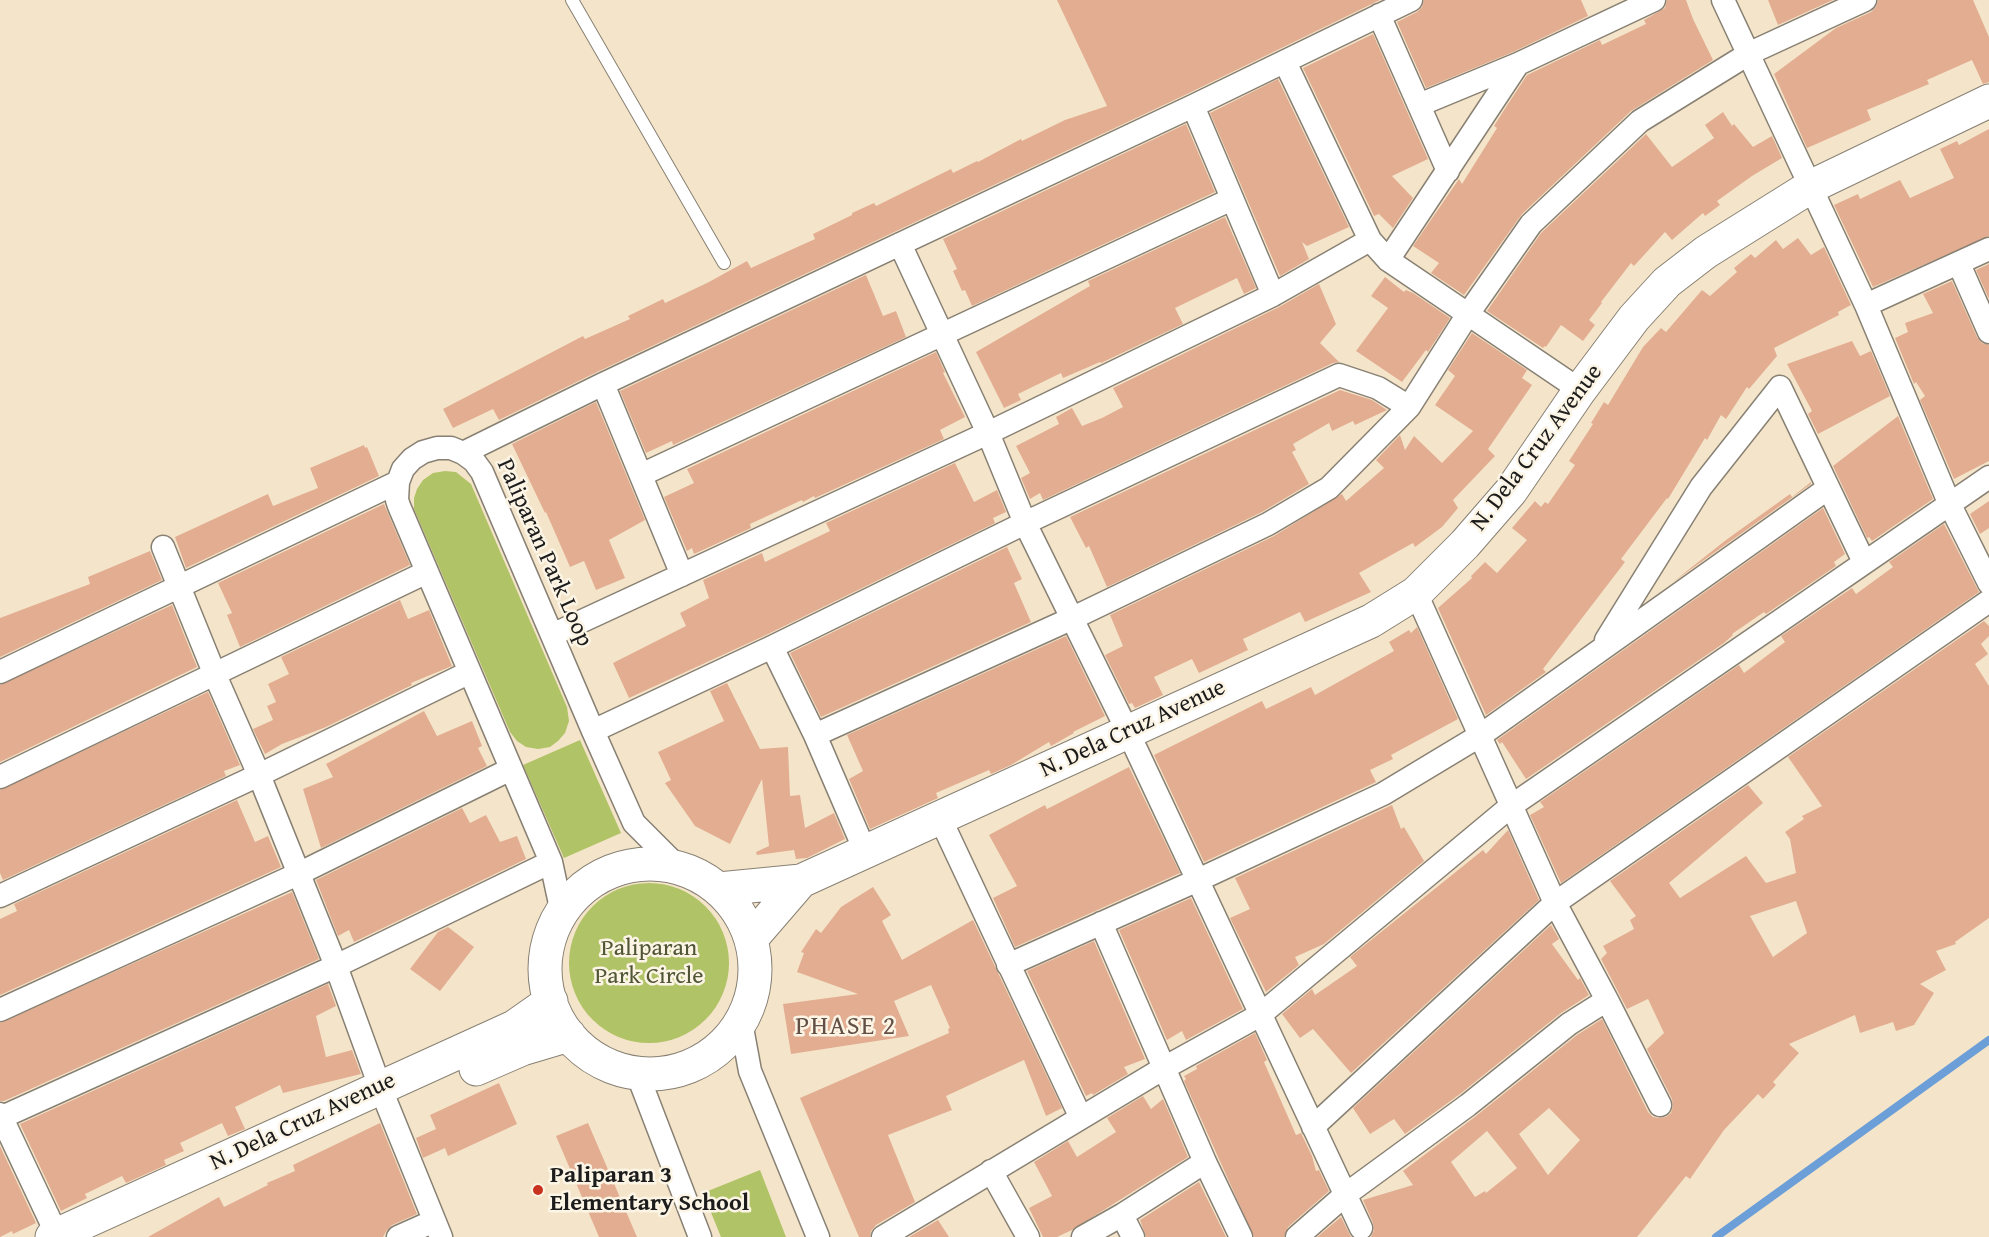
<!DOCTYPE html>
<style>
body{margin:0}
canvas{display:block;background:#f4e5ca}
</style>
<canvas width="1989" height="1237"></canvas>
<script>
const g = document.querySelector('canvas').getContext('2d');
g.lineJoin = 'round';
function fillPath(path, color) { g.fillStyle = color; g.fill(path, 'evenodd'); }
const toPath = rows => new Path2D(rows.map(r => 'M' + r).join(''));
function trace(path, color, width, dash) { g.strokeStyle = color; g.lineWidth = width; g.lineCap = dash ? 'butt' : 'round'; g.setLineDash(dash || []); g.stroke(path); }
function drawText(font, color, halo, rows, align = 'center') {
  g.font = font + ' "Gentium Book Plus",serif'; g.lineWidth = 5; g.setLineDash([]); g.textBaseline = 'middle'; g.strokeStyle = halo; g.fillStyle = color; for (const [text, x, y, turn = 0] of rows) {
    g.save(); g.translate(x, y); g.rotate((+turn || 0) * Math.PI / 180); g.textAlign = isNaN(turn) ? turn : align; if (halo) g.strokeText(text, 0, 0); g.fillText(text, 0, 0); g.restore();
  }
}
fillPath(toPath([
 [445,471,456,472,471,484,567,707,569,721,565,733,558,741,550,747,538,749,526,747,517,741,510,732,414,509,414,498,417,489,423,480,433,473],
 [580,740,621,833,564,858,523,765],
 '569 963a80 80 0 1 1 160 0a80 80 0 1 1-160 0Z',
 [760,1170,786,1237,721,1237,703,1193]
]), '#b1c367');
trace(toPath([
 [1716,1237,1989,1040]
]), '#6c9ed7', 8);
fillPath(toPath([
 [1057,0,1380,0,1187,94,597,372,499,420,493,409,453,428,443,409,583,336,585,339,630,319,628,316,663,299,665,303,709,282,747,261,751,268,815,239,813,234,852,215,852,213,874,203,876,206,951,169,953,173,977,161,978,162,1021,139,1022,141,1065,120,1107,106],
 [1424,0,1581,0,1588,16,1513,52,1426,88,1397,22,1417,12,1422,7],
 [1667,0,1686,0,1693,19,1713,60,1631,111,1522,214,1464,295,1431,273,1439,263,1413,246,1459,179,1462,184,1497,128,1494,126,1506,107,1527,75,1600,40,1602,45,1646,24,1644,20,1665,8],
 [1768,0,1833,0,1778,25],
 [1878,0,1973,0,1989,37,1989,82,1983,84,1972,60,1927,80,1929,84,1867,110,1871,120,1807,148,1774,74,1836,28,1871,12,1876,7],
 [1373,34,1428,159,1392,176,1413,198,1393,228,1379,214,1374,216,1303,68],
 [1278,79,1349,227,1307,246,1302,242,1309,259,1280,276,1210,113],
 [1723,112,1732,126,1734,124,1753,147,1772,136,1782,158,1752,176,1717,201,1720,205,1705,216,1703,213,1672,240,1665,232,1634,266,1631,263,1601,302,1602,303,1589,320,1595,325,1583,341,1561,325,1546,347,1545,346,1543,348,1487,311,1541,233,1646,134,1672,167,1714,138,1705,125],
 [1186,124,1215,192,972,306,965,290,962,291,953,271,957,269,943,239],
 [1989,129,1989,236,1873,287,1834,205,1858,194,1860,199,1900,180,1910,198,1954,178,1940,149,1957,141,1959,145],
 [1225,217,1256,288,1244,294,1237,278,1175,308,1183,324,1101,363,1100,362,1063,378,1061,373,1018,394,1021,400,1004,408,976,352,1090,286,1088,281],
 [1798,238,1811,255,1824,247,1851,305,1838,312,1839,315,1774,348,1777,356,1749,389,1747,387,1726,419,1721,415,1707,440,1705,438,1668,499,1667,498,1621,559,1625,562,1543,669,1546,672,1486,715,1438,608,1472,578,1471,576,1485,562,1497,573,1527,540,1512,528,1535,501,1541,507,1545,502,1548,504,1575,465,1569,461,1593,424,1591,423,1604,402,1608,405,1643,347,1661,328,1666,332,1702,290,1710,296,1737,272,1734,268,1751,254,1755,258,1776,240,1783,249],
 [1989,264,1989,299,1976,270],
 [866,275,883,316,896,311,906,337,673,445,672,441,646,453,620,391],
 [1385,277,1404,292,1406,290,1413,293,1450,318,1428,352,1426,350,1402,382,1356,351,1388,308,1371,296],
 [1952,281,1977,337,1982,343,1989,345,1989,461,1954,479,1920,400,1925,396,1916,382,1914,384,1895,338,1908,332,1905,323,1933,313,1923,294],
 [1319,284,1336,324,1320,343,1339,362,1333,363,1043,500,1040,493,1030,499,1021,478,1030,473,1016,446,1059,424,1056,417,1072,408,1082,426,1102,418,1123,407,1113,388,1279,307],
 [1472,333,1527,370,1522,378,1532,385,1488,449,1495,456,1453,500,1458,508,1442,527,1415,547,1413,543,1359,573,1371,592,1305,622,1300,612,1243,639,1248,650,1199,673,1192,659,1154,677,1163,695,1135,708,1132,703,1129,704,1105,655,1123,646,1110,615,1274,536,1342,494,1346,501,1384,468,1376,460,1400,435,1405,450,1414,436,1442,463,1473,431,1435,405,1455,376,1448,370],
 [1852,341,1860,356,1871,351,1890,396,1818,434,1808,414,1812,411,1787,364],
 [936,352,945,372,943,373,965,417,940,430,944,439,815,498,814,496,803,502,802,500,750,524,751,528,694,554,692,548,687,551,664,497,694,483,687,469],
 [1340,390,1372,400,1387,410,1355,425,1353,421,1332,431,1329,423,1293,444,1296,450,1292,452,1309,484,1262,512,1107,587,1089,546,1086,548,1070,517],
 [596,402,645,520,609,540,625,578,596,590,584,561,570,567,546,512,545,513,512,444],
 [1898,416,1933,499,1872,541,1869,537,1867,538,1833,466],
 [364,445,365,448,367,447,379,476,186,568,175,537,268,494,273,506,318,488,310,468],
 [955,463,974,502,997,490,1006,512,993,518,995,523,766,635,629,698,613,663,686,626,680,613,709,598,703,580,762,553,765,562,830,531,826,523],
 [1811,482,1811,484,1673,582,1726,540,1790,494,1792,497],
 [1989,501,1989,528,1980,534,1970,514],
 [384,504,410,565,240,647,227,615,232,613,218,583],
 [1823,508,1845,554,1834,562,1836,566,1766,614,1764,612,1732,634,1733,635,1724,643,1526,779,1502,742,1500,744,1497,740],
 [1944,524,1979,592,1561,883,1530,815,1544,807,1540,802,1739,665,1744,673,1785,642,1781,636,1852,588,1856,594,1893,567,1889,562],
 [1007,547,1022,579,1014,583,1031,622,821,717,790,653],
 [150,551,162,580,0,657,0,618,90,584,88,577],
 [400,600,408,619,429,610,452,666,411,683,412,685,326,727,282,744,265,754,253,729,273,720,267,706,276,702,268,684,289,674,281,657],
 [172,605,197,667,0,762,0,685],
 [1984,621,1989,626,1989,636,1981,644,1988,654,1975,664,1989,686,1989,918,1955,942,1956,944,1936,951,1946,970,1920,984,1934,993,1914,1025,1896,1031,1893,1022,1860,1033,1855,1015,1789,1044,1799,1053,1773,1082,1776,1085,1763,1099,1758,1094,1724,1130,1690,1179,1686,1176,1637,1237,1371,1237,1374,1230,1373,1223,1363,1200,1413,1185,1403,1171,1476,1116,1577,1035,1602,1019,1648,1112,1653,1117,1659,1118,1666,1117,1671,1113,1673,1106,1672,1099,1647,1049,1664,1033,1648,999,1627,1009,1601,959,1607,953,1603,946,1634,929,1630,920,1636,916,1610,881,1748,785,1763,803,1669,883,1680,898,1746,856,1766,883,1796,873,1790,839,1785,832,1804,819,1802,816,1822,806,1788,757],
 [1796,901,1807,933,1773,957,1750,916],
 [1549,1108,1580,1140,1548,1175,1519,1134],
 [1487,1131,1517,1168,1486,1193,1485,1191,1475,1197,1451,1162],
 [1417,627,1458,719,1391,755,1393,759,1370,770,1376,782,1204,862,1154,755,1262,701,1266,709,1311,687,1315,695,1394,651,1389,642,1409,630,1411,633],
 [1066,636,1105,716,1073,732,1074,733,1051,746,1049,742,1011,765,991,774,989,770,936,793,938,798,870,829,849,779,863,771,847,735],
 [727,683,760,749,788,747,790,796,800,795,805,828,834,813,845,839,807,858,796,859,794,850,757,855,756,852,769,846,762,779,730,844,695,826,665,783,671,780,658,752,724,721,710,691],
 [208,692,240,765,224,771,226,776,3,880,0,873,0,790],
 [424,711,437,736,472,721,482,746,478,748,487,766,321,848,303,789,333,777,326,764],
 [1129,767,1180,873,1015,947,993,898,1017,886,989,835,1045,805,1047,809],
 [237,800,255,842,268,836,281,867,0,995,0,919,17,911,14,904],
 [1392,805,1401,829,1404,827,1424,861,1324,944,1295,957,1299,965,1266,992,1230,918,1250,909,1235,878],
 [462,808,470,823,486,815,500,842,517,836,526,859,354,942,349,930,338,936,316,880],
 [1508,830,1539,900,1351,1073,1313,1029,1300,1038,1282,1014,1312,989,1315,995,1357,966,1350,957,1483,850,1486,854],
 [873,887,891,915,882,921,902,960,973,920,1062,1108,1046,1116,1024,1060,946,1096,952,1110,888,1135,915,1202,876,1225,871,1231,870,1237,859,1237,800,1098,949,1033,948,1029,950,1028,931,985,894,1001,909,1036,791,1054,783,1004,858,994,797,972,804,953,801,952,816,929,821,933,841,907],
 [292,892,319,959,4,1101,0,1101,0,1023],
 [1191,898,1243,1009,1186,1040,1182,1031,1167,1040,1119,930],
 [1551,925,1559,939,1552,944,1578,980,1580,978,1589,995,1561,1013,1460,1094,1405,1134,1394,1119,1370,1134,1353,1108],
 [448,927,474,947,440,991,410,969,438,932],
 [1094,941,1145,1059,1124,1067,1128,1074,1093,1095,1092,1093,1086,1096,1027,971],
 [328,984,336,1006,316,1016,326,1057,352,1050,361,1074,283,1093,280,1085,235,1107,245,1129,228,1136,222,1123,180,1143,184,1151,164,1160,166,1165,126,1183,122,1176,85,1194,87,1198,61,1211,20,1124],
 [1255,1033,1267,1060,1264,1062,1296,1135,1301,1133,1312,1156,1316,1171,1319,1170,1329,1191,1288,1227,1284,1237,1254,1237,1184,1081,1186,1079,1184,1076,1197,1069,1196,1066],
 [499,1083,517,1124,448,1156,445,1148,423,1158,416,1138,436,1129,430,1115],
 [1143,1096,1151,1109,1163,1099,1188,1157,1072,1230,1057,1237,1043,1237,1029,1208,1052,1196,1034,1162,1068,1141,1077,1157,1116,1132,1107,1118],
 [380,1123,417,1214,392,1225,387,1230,383,1237,148,1237,219,1197,224,1207,268,1185,267,1183,295,1171,293,1165],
 [588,1123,637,1237,599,1237,556,1136],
 [0,1146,36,1223,13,1234,12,1231,0,1237],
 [1199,1182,1226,1237,1146,1237,1140,1220],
 [1341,1217,1351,1237,1317,1237],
 [938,1220,949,1237,909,1237]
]), '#e3ad91');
const lane = toPath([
 [572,0,724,263]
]);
const street = toPath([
 [1723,0,1866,305,1950,505,1989,583],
 [1379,15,1448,171],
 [1285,62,1370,240],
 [1419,105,1518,64,1654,0],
 [1193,106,1273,295],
 [900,244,988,433,1025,523,1128,732,1361,1228],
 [1388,260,1518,64],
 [1959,264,1989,332],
 [1866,305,1989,249],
 [603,384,682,575],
 [463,453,603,384,1193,106,1411,0],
 [641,475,1232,199],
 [163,547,215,675,259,775,336,966,380,1087,441,1237],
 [1416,593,1555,903,1607,1000,1660,1105],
 [552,635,988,433,1273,295,1370,240,1388,260,1580,390],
 [1606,640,1701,487,1780,387,1864,562],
 [772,647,815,735,865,851],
 [0,672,398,482],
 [593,731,772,647,1025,523,1339,375,1378,388,1409,407],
 [815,735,1073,618,1268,524,1329,488,1409,407,1468,314,1531,224,1640,121,1750,53,1865,0],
 [0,777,427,572],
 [940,818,1081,1118],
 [0,896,259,775,470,672],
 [562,913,551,862,399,506,397,500,398,482,403,469,412,459,423,452,437,448,451,448,463,453,474,461,482,472,593,731,634,823,679,868],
 [1101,923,1205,1162,1241,1237],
 [1008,965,1198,880,1383,794,1481,735,1827,489],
 [0,1010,298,874,511,769],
 [741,1022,750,1071,818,1237],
 [637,1073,700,1237],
 [0,1114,58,1237],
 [0,1118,336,966,551,862],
 [1313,1127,1555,903,1989,601],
 [991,1171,1028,1237],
 [1122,1215,1133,1237],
 [398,1237,434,1221],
 [883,1237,1164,1068,1260,1015,1511,806,1989,477],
 [1083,1237,1122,1215,1205,1162],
 [1297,1237,1345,1195,1468,1105,1569,1024,1607,1000]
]);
const secondary = toPath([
 '545 969a105 105 0 1 1 210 0a105 105 0 1 1-210 0Z',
 [719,889,801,881,1371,621,1416,593,1465,544,1511,491,1580,390,1634,318,1667,282,1706,252,1810,187,1989,101],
 [751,939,801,881],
 [476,1069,522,1049,569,1035],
 [52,1237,514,1027,551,1001]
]);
trace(lane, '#888073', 14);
trace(street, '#888073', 25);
trace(secondary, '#888073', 35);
trace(lane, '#fff', 12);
trace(street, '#fff', 22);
trace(secondary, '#fff', 33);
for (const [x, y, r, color] of [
 [538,1190,6,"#c8321e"]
]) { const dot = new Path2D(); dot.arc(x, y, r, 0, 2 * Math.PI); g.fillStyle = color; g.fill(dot); trace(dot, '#fcf5e5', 2); }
drawText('24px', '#1c1c1c', '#fcf5e5', [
 ["N. Dela Cruz Avenue",1537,448,-53],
 ["Paliparan Park Loop",544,553,66],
 ["N. Dela Cruz Avenue",1133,729,-25],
 ["N. Dela Cruz Avenue",303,1122,-25]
]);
drawText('24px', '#505636', '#fcf5e5', [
 ["Paliparan",649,949],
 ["Park Circle",649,977]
]);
drawText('bold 24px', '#1c1c1c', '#fcf5e5', [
 ["Paliparan 3",550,1176],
 ["Elementary School",550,1204]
], 'left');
g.letterSpacing = '1.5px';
drawText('26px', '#624f45', '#fcf5e5', [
 ["PHASE 2",846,1027]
]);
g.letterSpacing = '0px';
</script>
